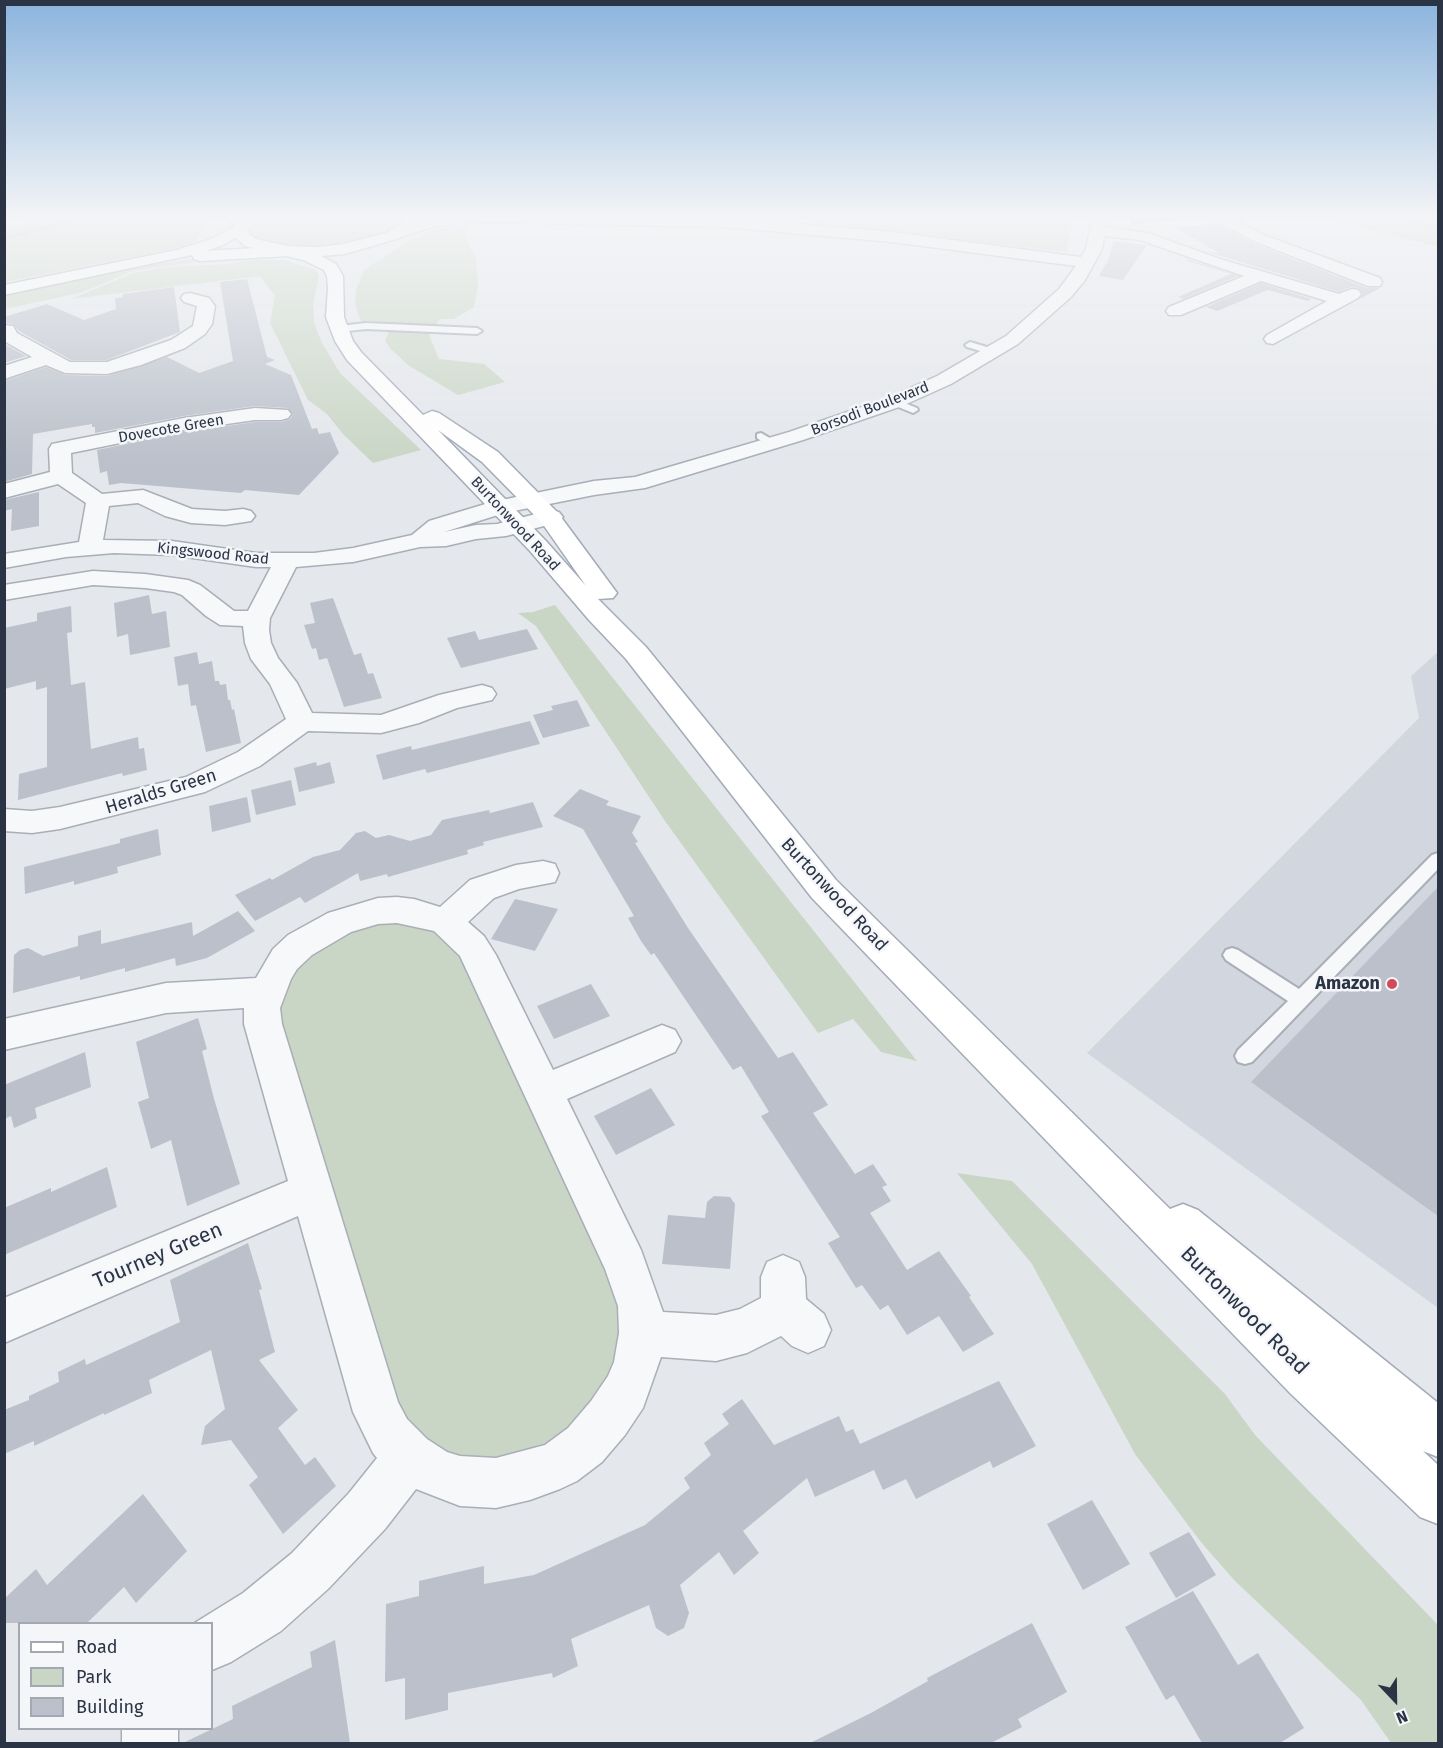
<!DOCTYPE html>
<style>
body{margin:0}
#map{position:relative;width:1443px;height:1748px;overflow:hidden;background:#e4e7ec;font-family:"Fira Sans",sans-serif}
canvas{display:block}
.frame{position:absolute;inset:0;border:6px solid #2b3445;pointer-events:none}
.legend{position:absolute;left:18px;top:1622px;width:195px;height:108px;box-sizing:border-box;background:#f4f6f9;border:2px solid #a4a8b1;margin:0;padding:8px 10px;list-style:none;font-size:18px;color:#2b3445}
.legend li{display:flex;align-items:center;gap:12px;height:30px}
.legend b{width:30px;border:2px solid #a4a8b1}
.north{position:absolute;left:1365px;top:1670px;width:60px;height:60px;-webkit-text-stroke:4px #f4f6f9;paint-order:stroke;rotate:158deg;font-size:16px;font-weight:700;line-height:24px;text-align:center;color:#2b3445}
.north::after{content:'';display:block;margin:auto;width:21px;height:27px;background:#2b3445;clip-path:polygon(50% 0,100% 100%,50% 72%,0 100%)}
</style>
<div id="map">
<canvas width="1443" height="1748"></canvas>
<div class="frame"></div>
<ul class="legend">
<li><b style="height:8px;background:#fff"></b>Road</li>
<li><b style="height:16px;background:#c9d6c5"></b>Park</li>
<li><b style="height:16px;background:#bbc0ca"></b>Building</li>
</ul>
<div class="north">N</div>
</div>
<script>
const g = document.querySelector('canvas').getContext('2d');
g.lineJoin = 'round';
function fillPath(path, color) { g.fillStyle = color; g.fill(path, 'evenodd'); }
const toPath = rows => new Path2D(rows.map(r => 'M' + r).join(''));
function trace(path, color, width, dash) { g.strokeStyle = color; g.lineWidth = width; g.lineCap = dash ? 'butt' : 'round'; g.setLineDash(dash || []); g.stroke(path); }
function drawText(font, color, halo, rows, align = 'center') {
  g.font = font + ' "Fira Sans",sans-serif'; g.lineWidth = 5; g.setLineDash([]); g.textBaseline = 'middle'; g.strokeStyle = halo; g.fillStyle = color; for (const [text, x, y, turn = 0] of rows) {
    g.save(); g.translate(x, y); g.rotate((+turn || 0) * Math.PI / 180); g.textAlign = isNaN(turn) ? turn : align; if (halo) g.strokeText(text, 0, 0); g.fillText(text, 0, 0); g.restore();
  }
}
fillPath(toPath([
 [1438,652,1438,1308,1087,1053,1419,718,1411,676]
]), '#d2d6de');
fillPath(toPath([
 [66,215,205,215,207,221,198,239,184,247,5,282,5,229],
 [263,215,401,215,401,216,400,223,391,231,375,238,354,244,304,248,263,242,252,236,249,229,253,221],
 [811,215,1073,215,1067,252,812,223],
 [1318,215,1438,215,1438,247,1333,220],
 [471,226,464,234,476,259,478,286,474,307,454,319,440,319,429,335,439,359,484,364,505,382,458,395,408,365,391,349,385,341,392,325,362,324,355,304,356,290,364,270,408,241,435,229],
 [204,257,204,261,133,271,80,293,5,309,4,293,156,264],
 [249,260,285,260,316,270,319,275,313,304,314,323,322,343,340,373,421,450,373,463,343,434,327,414,308,400,270,323,275,296,260,276,71,299,133,273,167,267,230,264],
 [555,605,917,1061,881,1052,853,1019,818,1033,665,821,536,626,518,613,533,612],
 [386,919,437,930,455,944,618,1283,621,1351,602,1397,552,1445,480,1463,434,1450,396,1408,275,1002,278,991,316,944],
 [957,1173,1012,1181,1225,1394,1255,1435,1438,1625,1438,1743,1391,1743,1361,1700,1235,1581,1200,1541,1135,1454,1032,1264]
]), '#c9d6c5');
fillPath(toPath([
 [1128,215,1218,215,1131,225]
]), '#9fb4cc');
fillPath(toPath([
 [92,215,99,215,4,239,4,237,92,215],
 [1384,215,1391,215,1438,228,1438,230,1384,215]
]), '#9fb4cc');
fillPath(toPath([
 [1218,223,1253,243,1367,288,1380,288,1360,299,1363,294,1358,288,1351,287,1339,292,1205,251,1219,253,1175,228],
 [1114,241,1147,245,1123,280,1099,276,1108,260],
 [1187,259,1238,276,1183,299,1178,297,1231,274,1187,261],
 [247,279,267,357,275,360,265,364,291,375,312,429,317,428,319,434,330,432,339,453,299,495,245,490,241,493,121,483,109,485,107,471,100,473,97,450,184,432,255,422,282,422,290,419,293,414,288,408,255,406,184,416,95,433,95,427,92,427,92,424,33,434,32,474,4,482,4,381,46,367,65,375,107,376,167,357,199,373,233,361,220,282],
 [1261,283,1312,299,1308,301,1268,290,1217,311,1206,307],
 [174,287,180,332,107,360,71,360,19,331,13,324,4,323,4,317,47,304,84,320,116,309,115,298,123,297,123,294],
 [4,344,26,356,4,363],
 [39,492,39,526,11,531,12,509,4,511,4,500],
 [149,595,152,614,166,611,170,647,130,655,128,634,117,637,114,603],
 [333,598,354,655,361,653,368,674,373,673,382,698,344,707,327,658,319,660,316,648,312,649,304,625,315,623,310,603],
 [71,606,72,632,67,633,71,685,85,682,91,749,138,737,139,749,144,748,147,770,123,776,122,773,18,800,19,774,47,767,47,687,36,690,36,681,4,689,4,628,37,621,37,613],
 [527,629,538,649,461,668,447,638,475,631,479,640],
 [197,652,199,664,212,661,215,681,219,681,220,685,226,684,228,700,230,700,232,710,234,709,241,743,206,752,196,705,191,706,188,684,178,686,174,657],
 [577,700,590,726,543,738,533,715,553,710,551,706],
 [530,721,540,744,427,773,425,769,383,780,376,755,411,746,412,750],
 [316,762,317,766,330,762,335,783,299,792,294,768],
 [291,780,296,805,256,815,251,790],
 [580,789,609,801,606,805,641,816,632,833,638,842,635,843,688,928,778,1058,793,1052,828,1105,813,1113,855,1174,873,1164,887,1185,882,1187,891,1201,870,1213,907,1270,939,1251,971,1296,969,1297,994,1334,963,1352,939,1316,907,1335,888,1305,880,1310,862,1285,856,1288,828,1243,840,1237,761,1116,769,1112,741,1066,733,1070,654,953,651,955,641,941,628,918,634,916,583,829,553,816],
 [247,797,251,822,212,832,209,806],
 [533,802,543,827,483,842,484,845,467,850,468,854,388,877,387,874,360,881,358,873,305,903,300,897,255,921,235,895,270,878,272,880,313,857,340,850,356,833,365,831,376,838,389,835,410,841,431,835,442,820,489,810,490,813],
 [158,829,161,855,117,867,118,873,74,885,74,881,25,894,24,867,120,843,120,839],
 [1438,887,1438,1216,1251,1082],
 [515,899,558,909,535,951,491,939],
 [238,911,255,931,207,958,176,966,175,958,125,972,125,968,80,980,80,976,13,993,14,955,20,950,28,948,43,956,78,946,78,936,101,930,101,944,192,922,193,936],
 [591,984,610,1016,554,1039,537,1006],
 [198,1018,207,1049,202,1051,214,1099,240,1184,187,1206,171,1140,151,1149,138,1102,149,1098,136,1042],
 [85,1052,91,1087,35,1108,37,1118,14,1128,11,1116,4,1119,4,1085],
 [651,1088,675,1125,616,1155,594,1116],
 [107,1167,117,1207,4,1255,4,1208,51,1188,51,1192],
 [714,1196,730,1197,735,1204,730,1269,662,1264,668,1215,705,1218,707,1202],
 [248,1243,262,1289,259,1290,275,1352,259,1360,298,1410,278,1428,305,1465,315,1457,336,1486,283,1534,249,1485,258,1477,231,1440,201,1445,205,1426,225,1409,211,1350,149,1380,152,1393,104,1415,104,1413,34,1446,34,1441,4,1454,4,1410,29,1400,29,1396,59,1382,58,1372,85,1359,86,1365,180,1322,170,1280],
 [999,1381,1036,1446,993,1468,990,1461,916,1499,906,1479,883,1490,874,1470,815,1497,807,1478,743,1531,759,1553,734,1575,719,1552,680,1585,689,1613,684,1628,668,1636,656,1628,649,1605,571,1639,578,1666,553,1678,552,1673,448,1693,448,1710,405,1720,405,1678,385,1682,386,1604,419,1596,419,1581,484,1566,484,1584,534,1575,645,1525,690,1488,684,1478,711,1455,704,1443,729,1424,722,1414,742,1399,774,1445,839,1416,846,1432,853,1429,860,1444],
 [143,1494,187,1551,136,1603,124,1587,87,1623,4,1623,4,1599,36,1569,47,1585],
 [1092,1500,1130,1564,1083,1590,1047,1524],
 [1189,1532,1216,1575,1176,1598,1149,1553],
 [1193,1591,1238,1665,1258,1653,1304,1728,1280,1743,1202,1743,1174,1695,1166,1700,1125,1627],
 [1032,1623,1067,1692,1018,1719,1022,1727,991,1743,810,1743,871,1713,928,1681,927,1678],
 [335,1640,350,1743,183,1743,233,1719,232,1706,312,1667,310,1652]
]), '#bbc0ca');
const lane = toPath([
 [366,323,477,328,482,331,477,334,366,329,339,332,334,329,339,326,366,323],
 [970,342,997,350,999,352,994,355,967,347,965,345,970,342],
 [895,399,917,408,918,410,913,413,891,404,890,402,895,399],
 [761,433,775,441,775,445,767,445,757,438,757,434,761,433],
 [1438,853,1438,869,1252,1062,1245,1064,1238,1062,1235,1056,1238,1050,1288,1001,1226,960,1223,955,1226,950,1232,948,1238,950,1299,989,1432,855,1438,853]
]);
const street = toPath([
 [227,215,241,215,249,226,246,229,236,229,227,215],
 [459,215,724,217,892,232,1081,257,1086,249,1093,215,1107,215,1105,227,1148,233,1220,259,1339,294,1352,289,1358,290,1361,294,1358,298,1273,344,1267,343,1264,339,1267,335,1327,301,1261,281,1181,315,1169,315,1166,311,1169,307,1244,276,1140,240,1104,236,1102,249,1085,280,1071,297,1018,344,951,384,902,406,803,440,645,488,594,495,504,513,444,532,476,525,497,524,551,510,559,512,563,517,559,522,506,536,476,539,446,546,420,547,353,562,296,567,270,618,269,630,271,643,278,658,297,683,312,713,381,715,439,695,482,685,492,688,496,694,492,700,457,708,419,723,381,733,308,731,260,766,205,792,60,829,32,833,4,831,4,809,32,811,60,807,186,777,238,752,286,719,270,684,251,659,245,643,243,626,220,625,206,616,182,595,174,592,145,588,93,585,4,600,4,585,93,571,145,574,188,580,200,585,234,611,248,611,271,567,256,567,172,555,114,553,66,557,4,568,4,554,79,542,86,503,58,484,4,498,4,484,50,472,49,449,52,444,184,418,255,408,288,410,291,414,288,418,281,420,255,420,184,430,71,453,72,473,102,494,143,490,192,509,225,511,243,509,251,511,255,516,251,521,225,525,191,523,165,516,138,503,109,506,103,540,172,541,256,553,314,553,353,548,412,535,429,521,492,502,594,481,635,477,789,432,888,398,937,376,1006,336,1059,289,1076,266,892,242,724,227,474,222,435,226,398,238,390,233,393,230,428,219,459,215],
 [1227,216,1264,235,1380,278,1382,282,1380,286,1368,286,1254,241,1222,224,1219,221,1222,218,1227,216],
 [190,293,209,298,215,306,212,324,205,334,185,348,141,365,107,374,65,373,46,365,4,379,4,366,32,357,4,341,4,325,13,326,17,333,70,362,107,362,171,340,193,326,197,306,184,302,181,298,184,294,190,293],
 [543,861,555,864,559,873,555,882,519,889,494,898,468,922,484,936,496,955,553,1070,662,1025,675,1030,681,1041,675,1052,567,1099,641,1250,663,1312,716,1315,740,1309,761,1298,761,1277,767,1262,783,1255,799,1262,805,1277,806,1299,824,1314,831,1330,824,1346,808,1353,792,1346,781,1336,747,1353,716,1361,661,1357,643,1408,625,1435,602,1462,577,1481,560,1489,530,1500,496,1508,460,1506,416,1489,385,1529,328,1589,281,1631,231,1662,212,1670,212,1624,193,1624,243,1593,292,1553,349,1493,377,1458,373,1453,353,1412,298,1216,4,1343,4,1298,288,1181,244,1024,244,1008,166,1013,4,1050,4,1019,166,983,256,978,273,949,288,935,328,913,378,898,397,897,414,899,440,907,470,880,516,865,543,861],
 [397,923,434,931,460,956,605,1269,618,1306,619,1333,614,1362,608,1376,591,1401,568,1428,545,1445,496,1458,460,1456,447,1452,427,1439,407,1419,398,1402,282,1024,280,1008,291,979,297,969,312,955,351,932,378,924,397,923],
 [122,1728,178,1728,178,1744,122,1744,122,1728]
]);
const secondary = toPath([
 [240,224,248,229,245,232,223,245,206,251,288,246,296,251,288,256,200,261,194,259,192,255,4,295,4,285,177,250,211,239,240,224]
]);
const primary = toPath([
 [243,215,261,215,248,229,249,234,256,239,288,246,318,247,344,244,386,233,400,225,403,215,417,215,417,223,410,231,396,239,345,254,321,256,336,264,343,276,344,317,353,341,361,352,423,415,432,411,439,413,498,452,558,513,617,593,613,598,598,599,646,647,836,880,1170,1209,1183,1204,1198,1210,1438,1403,1438,1457,1423,1451,1438,1465,1438,1524,1420,1517,1290,1393,812,898,626,659,589,620,530,551,347,360,335,341,326,317,328,288,327,276,324,270,303,260,245,246,237,239,232,229,243,215],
 [438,430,482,462,542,523,586,586,546,541,438,430]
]);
trace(lane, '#a9aeb7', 4);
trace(street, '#a9aeb7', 3);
trace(secondary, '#a9aeb7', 3);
trace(primary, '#a3abb8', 3);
fillPath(lane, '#f7f8fa');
fillPath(street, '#f7f8fa');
fillPath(secondary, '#fff');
fillPath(primary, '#fff');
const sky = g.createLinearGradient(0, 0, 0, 460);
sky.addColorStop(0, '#8bb4dd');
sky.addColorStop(0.47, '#f3f4f6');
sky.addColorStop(1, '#f3f4f600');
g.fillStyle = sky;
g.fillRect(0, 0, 1443, 460);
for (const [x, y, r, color] of [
 [1392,984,6,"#d1495b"]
]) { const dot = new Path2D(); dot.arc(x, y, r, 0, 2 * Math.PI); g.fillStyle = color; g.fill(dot); trace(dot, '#f4f6f9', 2); }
drawText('15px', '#2b3445', '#f4f6f9', [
 ["Borsodi Boulevard",870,409,-21],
 ["Dovecote Green",171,429,-10],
 ["Burtonwood Road",515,524,47],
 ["Kingswood Road",213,554,6]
]);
drawText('18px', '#2b3445', '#f4f6f9', [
 ["Heralds Green",161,792,-17],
 ["Burtonwood Road",834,895,47]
]);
drawText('bold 18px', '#2b3445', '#f4f6f9', [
 ["Amazon",1380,984]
], 'right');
drawText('21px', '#2b3445', '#f4f6f9', [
 ["Tourney Green",158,1256,-23],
 ["Burtonwood Road",1244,1311,45]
]);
</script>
